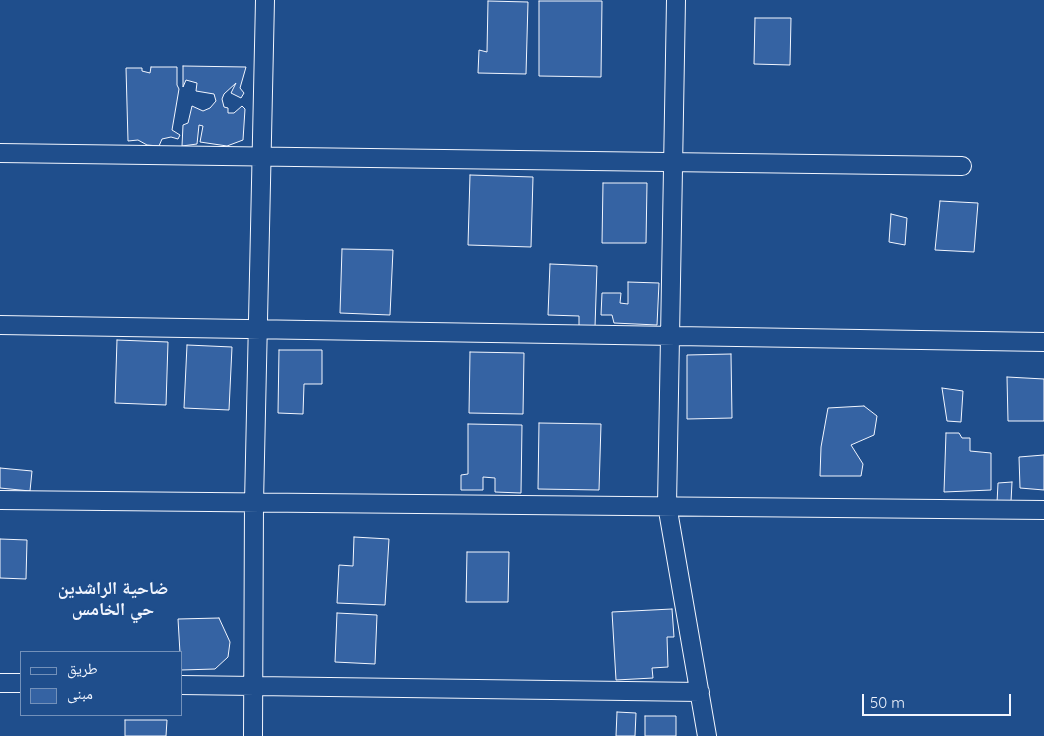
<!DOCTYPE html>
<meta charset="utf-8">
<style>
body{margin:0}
#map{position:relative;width:1044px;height:736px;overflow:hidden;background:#1f4e8c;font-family:Quicksand,"Noto Naskh Arabic",sans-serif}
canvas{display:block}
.legend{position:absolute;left:20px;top:651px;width:162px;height:65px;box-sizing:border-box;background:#1f4e8c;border:1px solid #7391ba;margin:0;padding:6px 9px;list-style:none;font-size:15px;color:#f2f6ff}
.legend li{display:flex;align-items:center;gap:10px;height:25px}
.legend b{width:25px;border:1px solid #7391ba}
.scale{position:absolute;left:862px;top:694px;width:149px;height:22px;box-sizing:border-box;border:2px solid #f2f6ff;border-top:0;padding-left:6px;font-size:15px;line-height:18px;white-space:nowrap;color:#f2f6ff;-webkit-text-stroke:4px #1f4e8c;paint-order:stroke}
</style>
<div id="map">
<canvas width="1044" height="736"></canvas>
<ul class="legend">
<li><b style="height:6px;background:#1f4e8c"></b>طريق</li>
<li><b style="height:14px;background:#3563a3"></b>مبنى</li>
</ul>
<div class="scale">50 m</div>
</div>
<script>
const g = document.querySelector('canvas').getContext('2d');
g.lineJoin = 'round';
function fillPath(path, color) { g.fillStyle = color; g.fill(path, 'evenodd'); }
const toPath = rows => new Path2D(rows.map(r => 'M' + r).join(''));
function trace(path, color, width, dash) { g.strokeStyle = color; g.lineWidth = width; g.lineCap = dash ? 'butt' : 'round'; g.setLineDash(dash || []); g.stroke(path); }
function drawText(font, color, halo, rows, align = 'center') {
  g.font = font + ' Quicksand,"Noto Naskh Arabic",sans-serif'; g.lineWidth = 4; g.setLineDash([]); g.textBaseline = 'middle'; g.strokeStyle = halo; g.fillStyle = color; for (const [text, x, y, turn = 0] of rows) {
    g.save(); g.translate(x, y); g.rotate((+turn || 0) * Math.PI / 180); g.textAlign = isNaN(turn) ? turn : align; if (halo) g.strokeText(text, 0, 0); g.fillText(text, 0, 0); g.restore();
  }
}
const building = toPath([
 [488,1,528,2,526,74,478,73,479,50,487,52,488,1],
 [539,1,602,1,601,77,539,76,539,1],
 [755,18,791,18,790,65,754,64,755,18],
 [183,66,246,67,240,88,244,93,241,98,231,93,236,83,224,94,222,99,224,107,228,108,228,113,234,113,242,106,245,109,243,140,227,146,200,142,203,126,199,125,197,144,182,146,183,125,188,123,192,106,203,111,210,108,216,101,214,94,196,91,197,83,186,80,183,87,183,66],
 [151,67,177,67,177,85,179,89,172,130,180,135,178,139,171,137,162,139,159,146,147,145,138,140,128,141,126,68,142,68,142,71,150,73,151,67],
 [470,175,533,177,531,247,468,245,470,175],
 [603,183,647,183,646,243,602,243,603,183],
 [940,201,978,203,974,252,935,250,940,201],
 [891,214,907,218,905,245,889,242,891,214],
 [342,249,393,250,390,315,340,313,342,249],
 [550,264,597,266,595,327,579,326,579,316,548,315,550,264],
 [628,282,659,283,657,325,614,323,612,315,601,315,602,293,621,293,620,303,628,304,628,282],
 [117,340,168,342,166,405,115,403,117,340],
 [187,345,232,347,229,410,184,408,187,345],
 [279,350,322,350,322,384,304,384,303,414,278,413,279,350],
 [470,352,524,353,523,414,469,413,470,352],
 [731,354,732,418,687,419,687,355,731,354],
 [1007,377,1044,379,1044,421,1008,421,1007,377],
 [942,388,963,391,961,422,947,421,942,388],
 [864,406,877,416,874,435,851,445,863,464,861,476,820,476,821,447,828,408,864,406],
 [539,423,601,424,599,490,538,489,539,423],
 [468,424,522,425,521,493,495,492,495,478,483,477,483,490,461,490,461,475,468,474,468,424],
 [946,433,959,433,962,438,970,438,970,451,991,453,991,490,944,492,946,433],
 [1044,455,1044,490,1020,488,1019,457,1044,455],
 [0,468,32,471,30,491,0,488,0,468],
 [1012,482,1011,502,997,503,998,483,1012,482],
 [354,537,389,539,385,605,337,603,339,565,353,566,354,537],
 [0,539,27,540,26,579,0,578,0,539],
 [467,552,509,552,508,602,466,602,467,552],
 [672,609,674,637,667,637,668,667,652,668,653,678,616,680,612,612,672,609],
 [337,613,377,615,375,664,335,662,337,613],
 [219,618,230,642,228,657,215,669,181,670,178,619,219,618],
 [617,712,636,713,635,736,616,736,617,712],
 [645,716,676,716,676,736,645,736,645,716],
 [125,720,167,720,166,736,125,736,125,720]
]);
fillPath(building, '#3563a3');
trace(building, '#f2f6ff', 1);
const minor = toPath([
 [676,0,667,505,707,736],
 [0,153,962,166],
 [0,325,1044,342],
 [0,500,1044,510],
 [0,683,21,683],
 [181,685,700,692],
 [253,736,254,503,265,0]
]);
trace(minor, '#f2f6ff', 20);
trace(minor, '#1f4e8c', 18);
drawText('bold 18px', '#f2f6ff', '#1f4e8c', [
 ["ضاحية الراشدين",113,589],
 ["حي الخامس",113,610]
]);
</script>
